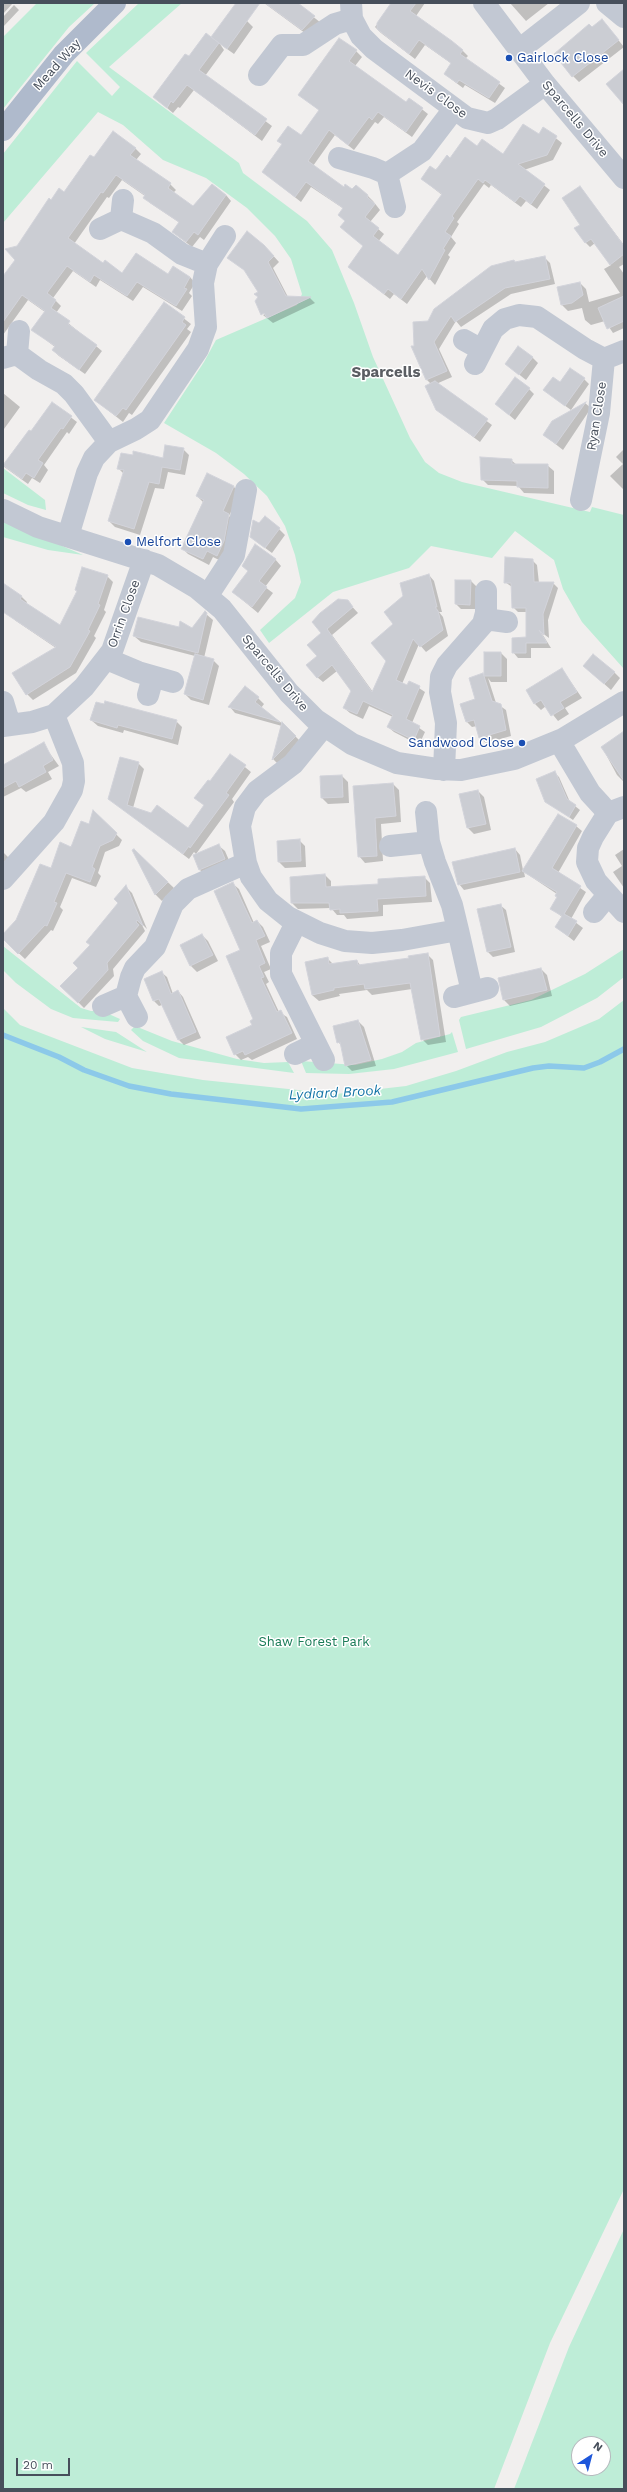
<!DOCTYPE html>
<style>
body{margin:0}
#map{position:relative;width:627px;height:2492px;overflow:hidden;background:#f1efee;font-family:"Work Sans",sans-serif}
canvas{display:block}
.frame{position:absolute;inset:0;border:4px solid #474f5b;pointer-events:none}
.north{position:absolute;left:571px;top:2436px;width:40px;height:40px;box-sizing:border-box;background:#fff;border:1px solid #b5b9bd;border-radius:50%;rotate:36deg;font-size:11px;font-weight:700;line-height:16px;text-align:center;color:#474f5b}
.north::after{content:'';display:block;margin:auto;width:14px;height:18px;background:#1e57db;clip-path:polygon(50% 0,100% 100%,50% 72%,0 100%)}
.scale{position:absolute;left:16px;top:2458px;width:54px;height:18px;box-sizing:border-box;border:2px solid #474f5b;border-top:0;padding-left:5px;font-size:12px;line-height:14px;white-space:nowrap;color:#474f5b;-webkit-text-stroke:3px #fff;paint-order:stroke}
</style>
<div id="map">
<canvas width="627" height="2492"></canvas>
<div class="frame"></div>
<div class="north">N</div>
<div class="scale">20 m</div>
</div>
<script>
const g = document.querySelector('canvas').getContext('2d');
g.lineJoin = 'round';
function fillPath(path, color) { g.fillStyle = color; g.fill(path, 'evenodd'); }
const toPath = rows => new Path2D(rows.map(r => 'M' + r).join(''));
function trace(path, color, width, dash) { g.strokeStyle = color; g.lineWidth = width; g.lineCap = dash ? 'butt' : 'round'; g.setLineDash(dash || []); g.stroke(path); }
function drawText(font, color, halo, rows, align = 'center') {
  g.font = font + ' "Work Sans",sans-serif'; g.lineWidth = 3; g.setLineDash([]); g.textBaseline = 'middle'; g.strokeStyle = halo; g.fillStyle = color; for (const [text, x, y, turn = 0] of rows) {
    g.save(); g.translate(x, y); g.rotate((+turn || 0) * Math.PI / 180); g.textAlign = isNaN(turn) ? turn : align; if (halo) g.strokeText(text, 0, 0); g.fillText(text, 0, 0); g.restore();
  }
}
fillPath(toPath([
 [37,3,95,3,69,27,3,109,3,37],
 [139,3,182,3,109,67,239,163,243,173,307,221,332,250,354,303,373,357,410,438,425,462,439,473,462,482,590,512,592,507,624,515,624,669,582,622,563,589,554,560,515,531,492,558,431,546,409,568,333,592,269,643,260,630,295,598,301,582,295,555,285,526,267,496,244,474,216,453,164,423,204,362,216,340,297,305,302,294,291,259,275,236,247,208,206,178,163,160,123,125,98,112,3,223,3,154,77,61,112,96,120,87,86,53],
 [3,468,45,500,46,510,28,505,3,493],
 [3,516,21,528,83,555,48,550,3,537],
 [3,946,81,1008,91,1011,102,1011,120,1019,118,1022,73,1018,51,1009,16,983,3,970],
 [624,949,624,977,597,998,541,1027,466,1049,459,1020,461,1017,531,1000,585,974],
 [624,1000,624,2189,550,2343,494,2489,3,2489,3,1008,20,1025,132,1068,203,1080,336,1094,406,1086,456,1071,507,1052,545,1042,599,1019],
 [135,1026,172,1041,237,1059,264,1063,288,1062,294,1073,179,1058,143,1041,131,1030],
 [81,1027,116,1032,147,1052,105,1039],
 [452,1032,458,1052,394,1069,349,1074,306,1073,301,1061,355,1065,382,1059,402,1052,416,1043,450,1034],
 [624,2229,624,2489,514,2489,569,2347],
 [579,2444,603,2444,603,2468,579,2468]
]), '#beedd7');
fillPath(toPath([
 [3,3,13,3,3,14],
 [264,3,296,3,321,23,309,36],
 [393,3,425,3,416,16,462,50,468,56,465,59,505,88,495,103,465,85,463,88,451,79,445,74,452,64,425,45,415,59,381,33,375,27],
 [510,3,549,3,526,21],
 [14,5,19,10,3,27,3,17],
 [602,20,624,47,579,82,573,76,592,29],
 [247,21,253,27,234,54,220,44,224,50,205,76,272,126,262,141,194,90,180,108,178,107,173,113,154,97,189,58,211,39],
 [356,51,362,57,355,66,407,103,409,99,428,114,412,137,384,117,378,124,375,122,354,150,335,135,313,166,344,188,368,196,373,201,380,210,370,222,384,234,378,242,399,256,442,195,422,179,450,159,477,147,503,155,539,136,544,129,562,143,553,160,524,170,550,190,537,209,526,201,521,207,491,185,489,188,484,184,457,222,459,224,451,237,456,243,448,255,450,257,435,285,427,276,407,304,394,294,390,299,349,267,364,247,346,221,344,209,311,187,301,202,263,172,301,136,320,111,299,94],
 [135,148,141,154,136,160,170,184,176,190,173,193,193,208,226,195,231,201,204,240,200,237,192,247,179,237,180,223,150,203,145,196,122,180,109,198,107,197,74,244,103,265,123,274,190,277,195,283,189,293,192,296,182,311,143,287,133,301,100,280,96,287,73,271,53,298,61,306,56,313,102,351,85,374,59,356,53,350,55,347,33,330,45,312,28,300,3,335,3,277,16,260,18,247,51,201,64,193,94,159],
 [580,187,624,245,624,264,619,267,624,274,624,328,613,333,605,321,591,325,585,320,582,308,568,311,562,305,580,283,586,289,589,302,620,293,604,269,611,265,595,243,590,247,585,242,581,225],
 [269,251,279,262,273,268,288,297,310,298,315,303,273,323,263,315,269,312,262,314,259,293,247,272,228,257],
 [544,257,550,263,555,284,511,294,461,327,456,321,439,349,452,377,436,384,492,425,480,442,437,410,431,384,427,380,415,347,428,322,516,263],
 [164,303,191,324,187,329,191,332,132,415,129,413,123,422,95,400],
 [532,357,538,363,526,380,506,364],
 [584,379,589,384,571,410,550,395],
 [529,389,534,394,515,420,496,404],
 [3,393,20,407,4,429,3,428],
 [52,403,77,422,69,434,67,432,44,465,48,470,40,483,32,478,28,484,3,466,29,431,32,433],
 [585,403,591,408,563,450,544,435,553,422],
 [183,449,189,455,185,475,168,472,164,489,155,488,140,535,115,527,109,521,124,474,118,468,164,459],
 [624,449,624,490,610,476,623,464,616,457],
 [511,460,517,465,547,465,554,471,554,494,524,493,518,486,488,485,482,479],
 [207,475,234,487,240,493,229,516,234,521,223,562,213,557,209,565,188,554,182,548,203,502,197,496],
 [260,524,279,529,285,535,272,553,257,542],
 [275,559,281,566,265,587,273,593,258,613,233,592],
 [532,560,537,565,539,583,553,583,558,588,548,620,549,638,541,632,551,648,531,648,531,658,518,658,513,652,527,638,527,612,518,612,513,607,512,587,505,582],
 [429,575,434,581,442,612,439,612,443,617,448,636,426,652,419,644,402,684,408,687,410,682,425,692,412,723,425,732,419,745,394,732,388,727,393,717,369,706,363,719,350,713,344,708,352,691,337,671,323,682,317,677,323,633,347,601,358,613,332,635,373,692,387,660,395,624],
 [107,576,113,582,104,610,106,612,94,636,96,638,76,673,33,700,27,694,56,648,16,621,3,608,3,584,21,596,27,602,26,604,61,627],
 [471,581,476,586,475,609,461,609,456,604],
 [206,614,213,620,204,658,213,660,219,666,209,705,191,700,185,694,195,656,141,642,134,636,180,629,192,630],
 [485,653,501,653,507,659,507,682,491,682,488,678,496,703,506,710,511,736,486,743,480,738,477,726,472,727,467,722,461,705,477,700,483,674,485,676],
 [584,666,614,672,620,678,611,690],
 [562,669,582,698,565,708,569,714,558,721,546,706,541,710,535,704],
 [258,698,264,704,261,708,283,724,301,742,279,765,273,759,282,726,235,713,230,707],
 [91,720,176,721,182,727,178,745,124,730,123,733,98,726],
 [624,733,624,781,623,781,617,775,602,747],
 [43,744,59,766,48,772,52,779,26,792,21,788,3,797,3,765],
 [230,755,251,772,232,799,234,802,196,854,194,852,189,859,109,798,138,763,144,769,133,808,188,829,205,806,195,798,210,783],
 [554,772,559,777,570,802,580,810,573,820,546,801],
 [342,776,348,782,349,803,328,804,322,798,321,777],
 [393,784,399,790,401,822,381,824,383,861,365,863,359,856,354,787],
 [478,791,484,797,491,830,474,834,468,828,460,795],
 [93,812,122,840,119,846,105,852,98,873,101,876,96,887,72,878,60,907,63,910,53,931,51,930,25,959,10,945,17,921,51,869,89,825],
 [576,826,582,831,558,873,586,892,571,919,583,928,574,941,556,927,562,917,551,908,558,897,557,894,524,872,525,877,464,890,459,884,515,849,520,855,523,870],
 [299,840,305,846,306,867,285,868,279,862],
 [218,845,225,851,231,865,206,876,200,870,194,856],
 [624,849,624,888,613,872,622,866,615,855],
 [134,850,174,888,162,901,156,895],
 [3,852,13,862,3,871],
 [325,875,331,881,331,888,379,885,424,877,430,883,432,902,383,905,383,916,347,919,344,915,337,915,331,908,298,909,292,903],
 [233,884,239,889,254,923,257,921,263,927,270,942,261,946,271,969,264,972,269,982,266,984,279,1012,287,1017,297,1039,252,1060,248,1057,241,1060,235,1054,255,1020,241,950],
 [126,887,132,893,147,929,141,923,145,931,113,969,114,976,84,1008,62,986,79,968,119,903],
 [500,905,506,910,515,952,493,957,488,952],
 [202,935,208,941,218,961,197,972,191,966],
 [427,954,433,960,446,1042,428,1045,422,1039,412,989,372,995,367,990,339,994,340,996,319,1001,312,995,327,958,333,964,357,961,361,966,410,959],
 [541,969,547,975,552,996,510,1006,504,1000],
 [161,972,167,977,173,994,178,991,183,997,201,1038,184,1045,179,1040,162,1005,159,1006,154,1001,146,978],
 [358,1021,364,1027,376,1066,352,1071,346,1065,342,1046,338,1042]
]), '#0003');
trace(toPath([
 [3,1035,59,1057,84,1070,129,1086,171,1094,301,1109,392,1102,533,1068,549,1066,584,1068,600,1062,624,1049]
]), '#8cc9e9', 5.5);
const building = toPath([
 [236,3,260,3,227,49,211,37,219,43,199,70,267,119,255,135,187,85,173,103,171,101,167,108,153,97,185,54,189,56,206,33,211,37,236,3],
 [265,3,298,3,315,16,302,30,265,3],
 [391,3,416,3,410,11,452,41,463,50,460,54,500,82,489,98,459,80,457,83,444,74,451,63,419,40,409,54,377,29,377,23,391,3],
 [602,19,619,40,572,77,554,54,589,24,592,27,602,19],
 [339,38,357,50,349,61,406,102,409,98,423,108,406,132,378,112,372,120,369,117,348,145,329,130,308,161,344,187,345,184,352,189,356,185,368,195,367,197,375,204,365,217,379,228,373,236,398,255,442,194,421,179,430,166,436,170,447,155,450,158,465,137,477,146,482,139,503,154,523,124,539,134,543,127,557,136,547,155,518,164,545,184,531,204,520,196,515,202,485,180,483,183,478,179,452,216,454,218,445,232,451,236,443,249,445,250,429,280,422,269,401,299,388,289,384,294,348,267,363,246,340,227,345,221,338,215,343,208,306,182,295,197,262,172,282,144,277,141,288,126,301,135,319,110,298,95,339,38],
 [624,69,624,105,606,84,624,69],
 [113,131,136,148,130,155,171,183,168,188,193,206,212,184,226,195,198,235,194,232,186,242,172,232,179,222,143,198,145,195,116,175,103,193,101,192,68,238,103,263,105,260,122,273,136,253,168,274,173,266,190,277,184,288,187,289,176,306,137,282,127,296,94,275,90,282,67,266,47,293,56,300,51,308,70,321,68,324,97,345,79,370,52,350,55,346,31,330,45,311,22,295,3,322,3,276,15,260,5,249,17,246,49,198,51,200,59,188,64,192,90,155,94,157,113,131],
 [580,186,624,246,624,254,610,265,591,239,585,243,574,228,580,225,562,198,580,186],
 [247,231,264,245,274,256,268,262,286,296,311,297,267,318,264,313,261,315,255,301,258,297,254,294,258,292,244,270,227,258,247,231],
 [545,256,550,279,505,288,455,322,451,316,434,342,447,371,426,380,411,346,414,346,413,322,428,321,434,309,491,266,514,260,515,262,545,256],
 [580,282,583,295,572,303,561,305,557,287,580,282],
 [624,296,624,321,607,329,598,308,624,296],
 [164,302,185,317,182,322,186,325,126,410,123,408,116,416,94,400,164,302],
 [518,346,533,357,519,375,505,364,518,346],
 [570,368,585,378,565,406,543,390,553,377,560,382,570,368],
 [515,377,530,388,509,415,495,404,515,377],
 [435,381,488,419,474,437,436,410,425,386,435,381],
 [52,402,72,416,63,429,61,428,38,460,43,463,34,478,26,473,22,479,3,465,29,430,31,431,52,402],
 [586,402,556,444,543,435,552,421,586,402],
 [165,445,184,448,180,470,162,467,159,484,149,482,134,529,108,521,124,470,117,469,121,453,133,455,133,451,163,458,165,445],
 [480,457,512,459,512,464,548,464,548,488,517,487,517,481,481,480,480,457],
 [207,473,234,486,223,511,229,514,224,541,217,556,207,551,203,559,181,549,204,500,196,496,207,473],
 [265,516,280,528,265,548,250,537,253,520,259,523,265,516],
 [255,544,276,559,259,581,267,587,252,607,232,592,248,571,242,566,255,544],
 [505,557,533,559,534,582,554,582,543,614,544,635,539,630,547,643,526,643,526,653,512,653,512,638,526,637,526,608,512,608,511,583,504,583,505,557],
 [82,567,108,575,98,604,100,605,88,630,90,631,70,667,26,695,12,673,56,647,3,612,3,583,22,596,20,599,60,625,77,591,75,590,82,567],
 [429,574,437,607,435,607,438,611,443,630,420,647,413,639,396,680,407,685,409,681,420,686,406,719,420,726,414,740,387,727,393,715,363,701,357,714,343,708,351,691,332,665,317,678,306,665,317,656,307,645,321,633,312,622,320,613,338,599,348,600,353,607,327,629,372,692,386,661,371,643,393,624,384,612,403,596,400,583,429,574],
 [455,580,471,580,470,605,455,604,455,580],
 [205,611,207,613,198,653,133,636,138,617,179,627,180,621,192,628,205,611],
 [484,652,501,652,501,676,484,676,484,652],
 [195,654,214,659,203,700,184,694,195,654],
 [593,654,615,672,604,684,583,666,593,654],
 [562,668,577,692,560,702,564,708,551,716,541,700,534,704,526,690,562,668],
 [483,673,492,701,501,704,506,730,479,738,474,720,466,722,460,704,475,699,469,678,483,673],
 [245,686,259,697,255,702,280,722,228,707,245,686],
 [105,701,177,720,172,739,118,725,117,728,90,720,96,702,104,704,105,701],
 [282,722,296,736,272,760,282,722],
 [624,731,624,781,601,747,624,731],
 [44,742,53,760,43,766,46,772,19,787,16,781,3,788,3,765,44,742],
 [230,754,246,765,226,793,229,795,190,848,189,846,183,854,108,799,120,757,139,762,127,805,151,813,157,805,188,828,204,805,194,798,208,780,210,781,230,754],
 [555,771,567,799,576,805,569,817,545,802,536,779,555,771],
 [342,775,343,797,321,798,320,776,342,775],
 [393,783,396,816,375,818,377,856,358,857,353,786,393,783],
 [478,790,486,824,467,828,459,794,478,790],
 [93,810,117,833,113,840,100,846,92,867,95,869,90,882,66,873,54,902,57,903,47,926,45,925,18,954,3,939,3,934,16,920,40,864,51,868,60,842,71,847,81,821,89,824,93,810],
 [558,814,577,825,552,868,581,886,564,914,577,921,568,936,555,927,562,916,550,909,557,897,555,896,557,892,522,871,558,814],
 [300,839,301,861,278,862,277,841,300,839],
 [219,844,225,859,199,870,193,855,219,844],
 [515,848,520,872,458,885,452,862,515,848],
 [134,849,168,882,155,895,132,850,134,849],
 [325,874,326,887,378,884,378,879,425,876,426,896,377,899,378,911,340,913,340,909,330,910,329,903,291,903,290,877,325,874],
 [233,882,252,923,257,920,265,936,256,940,265,963,259,966,264,977,261,978,277,1012,281,1010,292,1033,245,1055,243,1051,234,1055,226,1037,252,1025,250,1021,253,1019,226,956,240,950,214,891,233,882],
 [126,885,143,926,137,920,136,922,139,925,107,963,108,970,78,1003,60,986,78,968,73,963,90,945,86,942,118,903,114,899,126,885],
 [501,904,511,947,487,952,477,909,501,904],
 [202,934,213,955,190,966,180,945,202,934],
 [428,953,440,1036,421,1040,410,983,365,989,364,984,334,988,334,990,312,995,305,962,328,957,329,964,357,960,358,965,409,958,408,956,428,953],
 [541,968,547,990,503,1000,498,978,541,968],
 [162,971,171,994,178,990,196,1032,178,1040,159,999,153,1001,144,979,162,971],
 [358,1020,371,1060,345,1066,340,1042,337,1043,333,1026,358,1020]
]);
fillPath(building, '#cbcdd3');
trace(building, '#d2d3da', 1);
trace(toPath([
 [351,3,352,19,361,36,374,49,467,118,488,123,497,119,545,84],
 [484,3,545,84,624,178],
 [607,3,624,17],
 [519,50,579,3],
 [259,75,282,45,303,45,335,24,352,19],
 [339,158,373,168,387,174],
 [395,207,387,174,422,151,454,109],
 [121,219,123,200],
 [207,264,225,236],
 [464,340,482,350],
 [17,354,19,331],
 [3,358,17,354,39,370,64,384,74,394,109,442],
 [475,364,493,329,505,319,519,315,537,317,585,349,604,359,624,351],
 [581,500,599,413,604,359],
 [3,510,38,527,158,565,197,588,222,609,289,693,316,720,352,744,397,763,437,769,461,770,514,759,563,739,624,702],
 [68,536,87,473,94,458,109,442,136,429,150,420,198,349,206,327,203,283,207,264,182,254,153,233,121,219,100,229],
 [208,595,234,555,246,490],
 [485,619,507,622],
 [107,659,138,672,173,682],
 [148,695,153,677],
 [3,702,10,725],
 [3,726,32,722,54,715,84,687,112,651,144,560],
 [324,726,293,764,257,791,245,807,240,826,246,863,251,877,268,901,288,917,320,933,345,941,372,943,402,940,458,930,472,992],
 [559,741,590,793,601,805,608,813,624,807],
 [444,770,446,723,440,692,441,677,447,665,483,624,486,613,486,591],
 [426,812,429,842,435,862,452,905,458,930],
 [608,813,593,837,588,848,587,862,596,881,624,912],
 [390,846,429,842],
 [3,879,54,822,72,790,74,781,73,763,54,715],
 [594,912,608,895],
 [296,923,281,953,281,974,324,1060],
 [454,997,488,988],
 [103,1006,126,996],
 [137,1017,126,996,131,977,135,968,155,947,173,904,188,889,246,863],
 [295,1054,316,1044]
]), '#c2c8d3', 22);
trace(toPath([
 [3,130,64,54,115,3]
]), '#afbacc', 22);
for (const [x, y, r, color] of [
 [509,58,4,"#1a4fb4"],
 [128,542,4,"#1a4fb4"],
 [522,743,4,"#1a4fb4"]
]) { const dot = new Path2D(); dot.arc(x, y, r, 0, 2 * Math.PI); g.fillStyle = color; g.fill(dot); trace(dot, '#fff', 1.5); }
drawText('13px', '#164399', '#fff', [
 ["Gairlock Close",517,58],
 ["Melfort Close",136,542],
 ["Sandwood Close",514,743,"right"]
], 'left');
drawText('13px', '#474f5b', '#fff', [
 ["Mead Way",57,65,-48],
 ["Nevis Close",436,94,36],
 ["Sparcells Drive",575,119,50],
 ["Ryan Close",597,416,-81],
 ["Orrin Close",124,614,-70],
 ["Sparcells Drive",275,673,50]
]);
drawText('13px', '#197b57', '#fff', [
 ["Shaw Forest Park",314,1642]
]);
drawText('italic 14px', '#1072a5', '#fff', [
 ["Lydiard Brook",335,1093,-3]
]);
drawText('bold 15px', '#5b5e63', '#fff', [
 ["Sparcells",386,373]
]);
</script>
